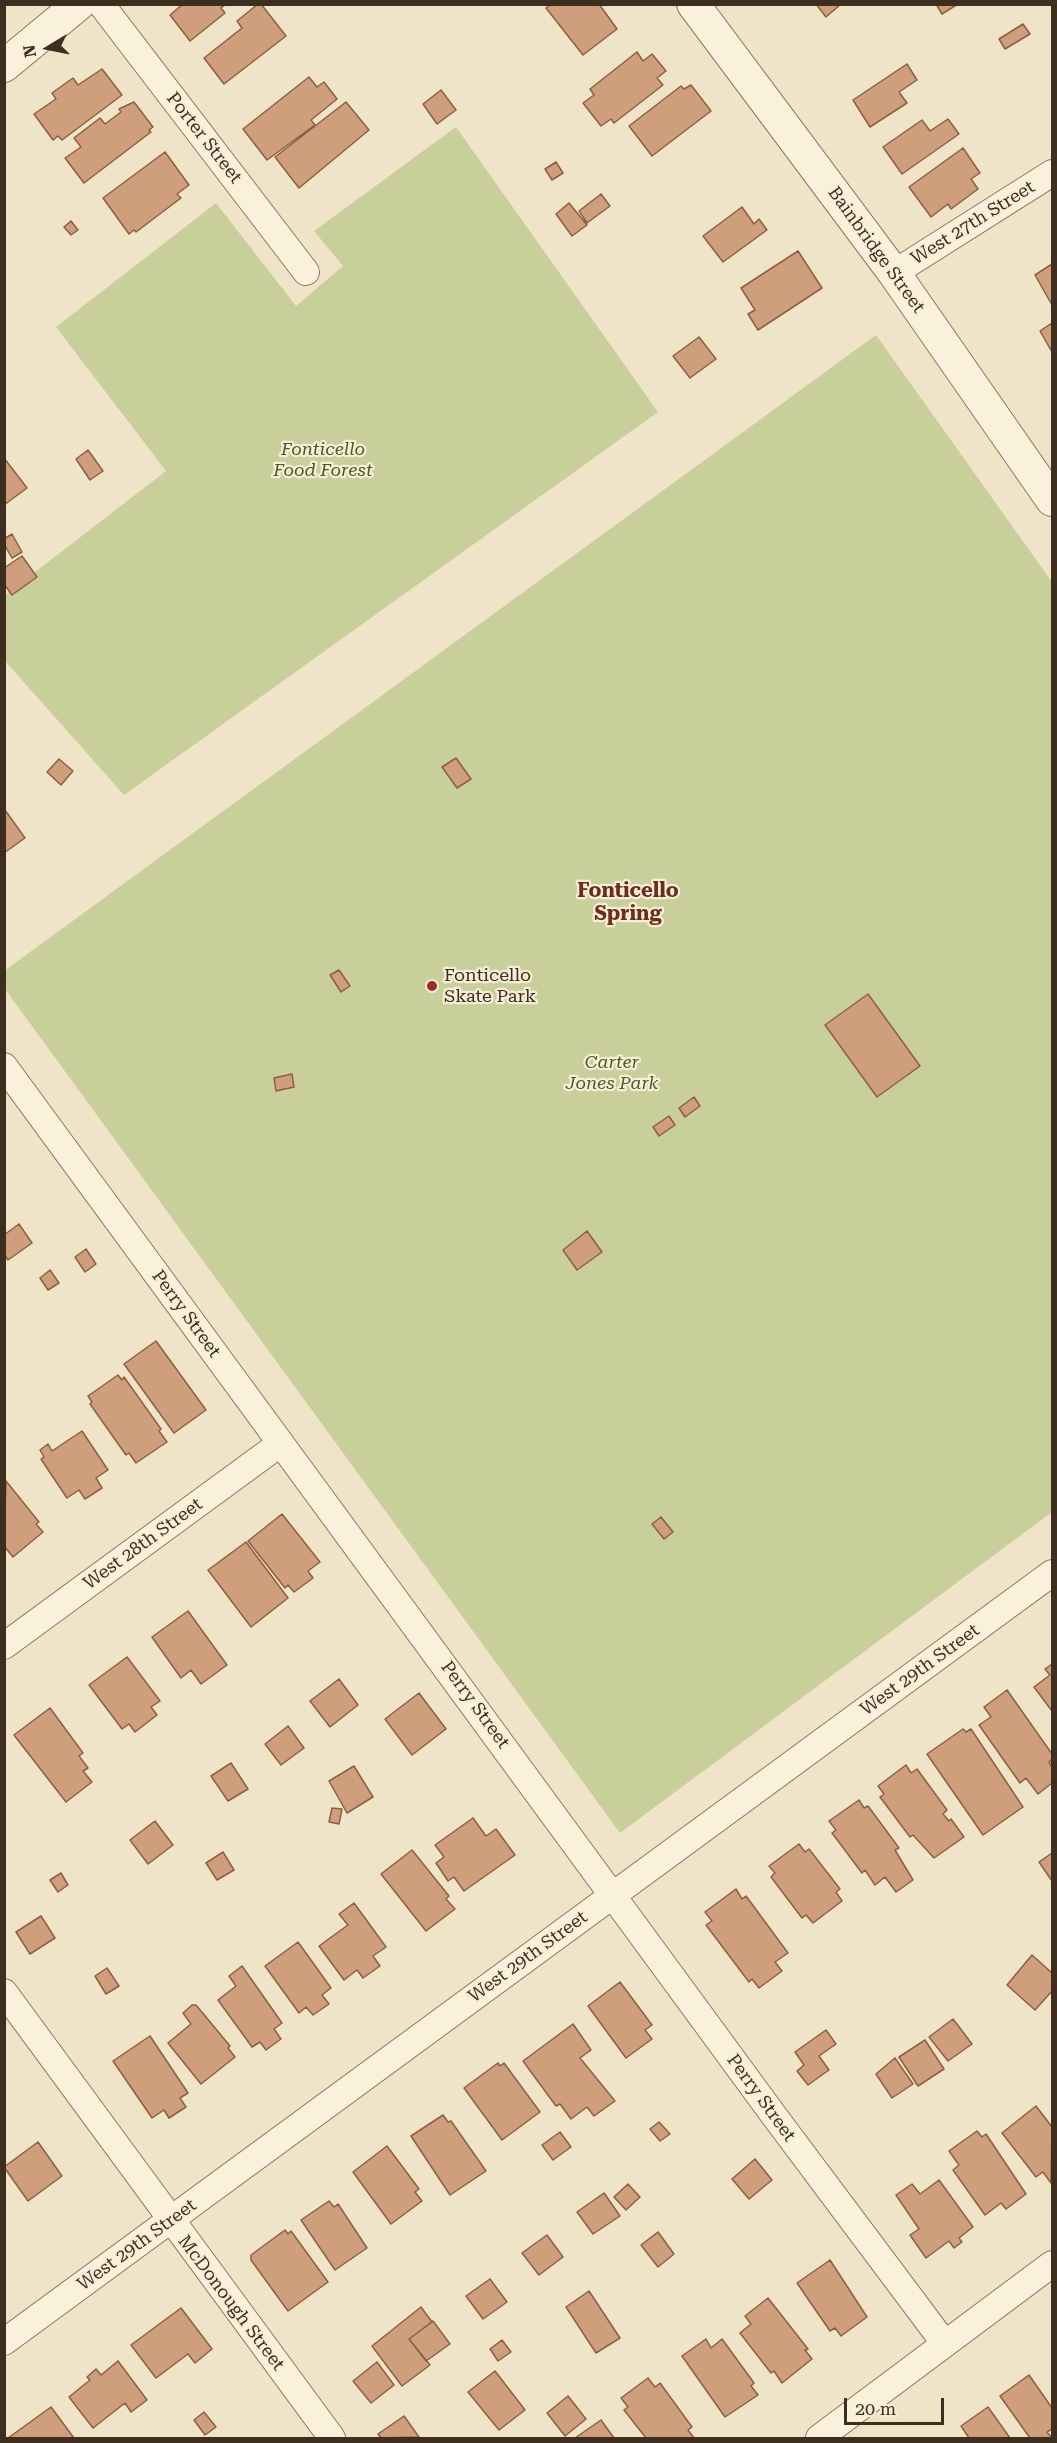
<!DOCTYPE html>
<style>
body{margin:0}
#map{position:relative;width:1057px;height:2443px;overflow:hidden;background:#f0e4c8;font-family:"Roboto Serif",serif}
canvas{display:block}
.frame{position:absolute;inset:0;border:6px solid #3d2e20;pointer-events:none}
.north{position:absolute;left:18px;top:18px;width:60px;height:60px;-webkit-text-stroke:4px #f7eed8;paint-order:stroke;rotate:260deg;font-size:16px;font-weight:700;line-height:24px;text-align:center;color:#3d2e20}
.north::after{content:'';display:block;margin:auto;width:21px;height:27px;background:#3d2e20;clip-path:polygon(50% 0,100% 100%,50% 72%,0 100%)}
.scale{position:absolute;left:844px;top:2398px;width:100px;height:27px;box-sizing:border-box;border:3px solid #3d2e20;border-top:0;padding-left:8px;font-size:18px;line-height:21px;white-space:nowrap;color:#3d2e20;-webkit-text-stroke:4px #f7eed8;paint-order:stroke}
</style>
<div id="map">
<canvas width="1057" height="2443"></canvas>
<div class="frame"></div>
<div class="north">N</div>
<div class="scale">20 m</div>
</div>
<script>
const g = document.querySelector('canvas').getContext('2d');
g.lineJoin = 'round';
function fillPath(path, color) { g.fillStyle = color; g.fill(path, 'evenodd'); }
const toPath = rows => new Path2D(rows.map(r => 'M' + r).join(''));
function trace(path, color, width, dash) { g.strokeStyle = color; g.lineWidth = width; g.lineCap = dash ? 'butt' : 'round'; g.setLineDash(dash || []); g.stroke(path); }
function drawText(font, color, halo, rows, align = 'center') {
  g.font = font + ' "Roboto Serif",serif'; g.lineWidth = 4.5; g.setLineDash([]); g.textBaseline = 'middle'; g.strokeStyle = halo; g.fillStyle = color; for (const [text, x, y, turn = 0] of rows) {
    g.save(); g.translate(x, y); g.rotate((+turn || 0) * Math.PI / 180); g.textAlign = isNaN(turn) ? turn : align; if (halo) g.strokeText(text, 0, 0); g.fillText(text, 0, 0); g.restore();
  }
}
fillPath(toPath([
 [456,127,658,412,124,795,5,661,4,596,166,471,56,327,216,203,296,306,343,266,314,231],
 [876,335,1052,582,1052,1512,620,1833,5,989,4,971]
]), '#c9cf9b');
const building = toPath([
 [183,4,226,4,221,8,225,13,190,41,170,15,183,4],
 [258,4,261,4,286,36,224,84,204,58,242,28,237,21,258,4],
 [551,4,599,4,617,29,583,55,546,8,551,4],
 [816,4,841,4,826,17,816,4],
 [936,4,958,4,942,14,936,4],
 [1023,24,1030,34,1005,49,999,39,1023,24],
 [637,52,643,61,652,54,666,71,657,78,663,85,614,123,611,119,601,126,583,103,594,95,590,89,637,52],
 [907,64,917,80,899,92,907,103,870,127,853,100,907,64],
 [102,69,122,95,62,140,58,136,53,140,34,114,56,99,52,93,73,78,78,85,102,69],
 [309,77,317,87,324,82,337,99,311,120,315,125,267,160,243,129,309,77],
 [691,85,711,111,652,156,629,126,681,86,684,89,691,85],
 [441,90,456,110,437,124,423,104,441,90],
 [134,102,153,127,149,130,151,132,84,183,65,158,81,147,74,138,100,118,105,124,121,112,119,109,134,102],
 [346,102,369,130,299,188,275,157,346,102],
 [948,119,959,134,902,174,883,147,922,120,930,131,948,119],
 [963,148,980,173,971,179,978,189,951,209,948,204,931,217,909,187,963,148],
 [165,152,189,185,177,194,181,198,136,232,134,230,129,234,103,198,165,152],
 [556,162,563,173,552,180,545,169,556,162],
 [601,194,610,206,587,223,579,211,601,194],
 [569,203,587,225,572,236,556,214,569,203],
 [742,207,754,224,759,219,767,230,723,262,703,236,742,207],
 [71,221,78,230,71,235,64,227,71,221],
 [798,251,822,288,758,330,748,314,755,310,741,288,798,251],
 [1052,264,1052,305,1035,275,1052,264],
 [1052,323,1052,352,1040,331,1052,323],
 [699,337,716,359,690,378,673,356,699,337],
 [88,450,103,471,90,480,76,459,88,450],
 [4,458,27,488,4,505,4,458],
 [12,534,22,552,12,558,4,544,4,539,12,534],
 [22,556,37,577,12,595,4,584,4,568,22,556],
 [456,758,471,779,457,788,442,767,456,758],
 [59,759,73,771,61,785,47,772,59,759],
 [5,810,25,838,4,853,4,810,5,810],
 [339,970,350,986,341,992,330,975,339,970],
 [868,994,920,1066,877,1097,825,1025,868,994],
 [292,1074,294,1087,276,1091,274,1078,292,1074],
 [694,1097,700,1106,685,1117,679,1108,694,1097],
 [669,1116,675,1125,659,1136,653,1127,669,1116],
 [19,1224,32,1243,8,1260,4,1254,4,1235,19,1224],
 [587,1231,602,1252,577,1270,563,1250,587,1231],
 [86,1249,96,1264,85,1272,75,1257,86,1249],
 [50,1270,59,1283,48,1290,40,1278,50,1270],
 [156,1341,206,1410,174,1433,124,1364,156,1341],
 [118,1375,122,1380,124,1377,161,1429,159,1431,167,1442,136,1463,129,1453,126,1455,90,1404,92,1402,88,1396,118,1375],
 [82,1431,108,1470,96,1478,102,1488,85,1499,79,1490,67,1498,41,1459,44,1457,40,1450,48,1444,52,1451,82,1431],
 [6,1481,39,1522,36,1524,43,1532,13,1557,4,1546,6,1481],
 [282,1514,320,1562,308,1571,313,1578,294,1592,288,1585,285,1588,248,1541,282,1514],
 [661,1517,673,1532,664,1539,652,1524,661,1517],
 [246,1542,288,1598,251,1627,208,1570,246,1542],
 [188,1611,227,1665,201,1684,191,1670,181,1678,152,1637,188,1611],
 [127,1657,160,1701,151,1707,157,1715,135,1732,129,1724,122,1729,89,1685,127,1657],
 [1052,1664,1052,1711,1034,1687,1050,1675,1045,1669,1052,1664],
 [339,1679,358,1705,330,1727,310,1701,339,1679],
 [1007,1690,1052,1754,1052,1759,1049,1762,1052,1767,1052,1783,1038,1794,1026,1778,1020,1783,979,1725,991,1717,984,1707,1007,1690],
 [419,1693,446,1729,412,1755,385,1719,419,1693],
 [50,1708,83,1753,79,1756,88,1768,83,1771,92,1782,66,1802,14,1735,50,1708],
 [288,1726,304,1748,281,1765,265,1744,288,1726],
 [963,1729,966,1732,971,1729,1023,1807,983,1835,927,1754,963,1729],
 [231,1763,248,1789,228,1801,211,1776,231,1763],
 [906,1765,911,1773,917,1769,947,1810,943,1814,949,1821,951,1819,964,1837,934,1858,913,1835,910,1837,880,1797,884,1794,878,1786,906,1765],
 [354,1766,373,1797,347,1813,329,1781,354,1766],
 [859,1800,864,1808,868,1806,899,1848,895,1850,913,1880,896,1892,885,1877,875,1885,865,1870,862,1873,832,1833,836,1830,829,1821,859,1800],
 [332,1808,342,1809,339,1824,329,1822,332,1808],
 [473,1818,486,1836,496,1829,515,1855,464,1891,454,1877,448,1881,436,1863,444,1857,435,1845,473,1818],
 [155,1821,173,1845,148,1864,130,1840,155,1821],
 [799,1844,805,1852,809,1849,840,1889,836,1892,842,1901,813,1923,806,1915,802,1918,771,1877,775,1873,769,1866,799,1844],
 [412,1850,449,1896,446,1899,455,1909,426,1931,381,1874,412,1850],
 [223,1852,234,1870,217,1880,206,1863,223,1852],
 [1052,1853,1052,1881,1039,1862,1052,1853],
 [61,1873,68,1885,58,1892,50,1880,61,1873],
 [736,1889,742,1899,746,1896,788,1953,775,1962,782,1971,759,1988,752,1979,749,1982,706,1925,712,1921,705,1912,736,1889],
 [354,1903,386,1947,373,1956,380,1966,363,1978,357,1970,344,1980,319,1946,348,1925,339,1914,354,1903],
 [41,1916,55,1938,30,1954,16,1932,41,1916],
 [298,1942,331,1988,322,1995,329,2004,313,2015,306,2007,299,2013,265,1966,298,1942],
 [1032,1955,1052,1973,1052,1991,1035,2010,1007,1985,1032,1955],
 [242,1966,282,2023,274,2029,281,2039,266,2050,260,2042,252,2047,218,2000,236,1986,229,1976,242,1966],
 [107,1968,119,1986,106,1994,95,1976,107,1968],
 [620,1982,652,2025,645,2030,652,2039,626,2058,588,2006,620,1982],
 [192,2005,196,2005,230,2046,228,2048,235,2057,201,2084,168,2043,191,2024,183,2013,192,2005],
 [953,2019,972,2044,948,2061,929,2037,953,2019],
 [573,2024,591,2050,580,2058,615,2101,594,2116,587,2107,571,2119,560,2104,556,2106,523,2061,573,2024],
 [826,2030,836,2044,819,2056,829,2070,808,2085,797,2071,804,2065,795,2052,826,2030],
 [150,2036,188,2093,180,2098,186,2107,169,2118,164,2110,152,2118,113,2061,150,2036],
 [925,2040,944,2069,918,2086,899,2057,925,2040],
 [895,2058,913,2084,892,2098,876,2074,895,2058],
 [498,2063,500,2066,504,2063,540,2112,502,2140,464,2088,498,2063],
 [1036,2106,1052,2127,1051,2183,1043,2172,1036,2177,1002,2133,1036,2106],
 [443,2115,448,2122,451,2121,486,2171,450,2195,411,2136,443,2115],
 [659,2122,670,2134,660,2141,650,2129,659,2122],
 [977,2131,982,2137,986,2134,1026,2194,1006,2209,1001,2203,985,2215,953,2170,959,2165,949,2151,977,2131],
 [560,2132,571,2147,553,2160,542,2145,560,2132],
 [38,2142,62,2176,28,2201,4,2167,38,2142],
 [387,2146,419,2189,415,2192,422,2201,391,2224,353,2172,387,2146],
 [755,2159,772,2180,749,2199,732,2179,755,2159],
 [939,2180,973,2227,959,2238,962,2242,954,2248,949,2241,926,2258,910,2235,919,2229,896,2195,912,2184,920,2194,939,2180],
 [628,2184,640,2197,626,2210,614,2197,628,2184],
 [604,2193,620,2216,593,2234,577,2212,604,2193],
 [329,2201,334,2207,338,2204,367,2248,335,2270,301,2220,329,2201],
 [285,2230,288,2234,291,2231,328,2282,288,2311,251,2260,251,2255,285,2230],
 [658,2232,674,2254,658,2267,641,2245,658,2232],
 [547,2235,563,2257,539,2275,522,2253,547,2235],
 [830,2260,867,2317,841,2336,835,2328,830,2331,797,2283,830,2260],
 [490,2279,507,2302,483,2319,466,2296,490,2279],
 [589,2291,620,2338,596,2353,566,2307,589,2291],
 [768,2298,808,2349,805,2350,812,2359,782,2383,774,2371,771,2373,740,2333,751,2324,745,2316,768,2298],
 [421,2307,432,2322,409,2339,430,2365,402,2386,372,2346,421,2307],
 [181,2308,212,2349,195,2363,188,2354,156,2378,131,2345,181,2308],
 [433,2321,450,2344,426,2361,409,2339,433,2321],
 [706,2339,711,2348,722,2339,754,2383,751,2386,758,2395,725,2417,682,2356,706,2339],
 [502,2340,511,2352,498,2361,490,2349,502,2340],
 [118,2361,147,2400,131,2412,125,2403,93,2428,69,2397,90,2380,87,2377,96,2369,101,2375,118,2361],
 [377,2362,394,2385,371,2403,353,2381,377,2362],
 [495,2371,525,2410,499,2430,468,2392,495,2371],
 [1029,2375,1052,2408,1052,2429,1047,2432,1052,2438,1030,2438,1000,2396,1029,2375],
 [648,2378,655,2387,660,2383,692,2427,688,2430,694,2438,646,2438,624,2410,628,2407,621,2398,648,2378],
 [568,2396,586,2419,565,2436,547,2413,568,2396],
 [51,2407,74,2438,8,2438,51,2407],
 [988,2407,1010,2438,969,2438,961,2426,988,2407],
 [204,2412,216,2427,205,2435,194,2420,204,2412],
 [404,2416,419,2437,381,2438,378,2434,404,2416],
 [601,2420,614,2438,575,2438,601,2420]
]);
fillPath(building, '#cf9f7d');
trace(building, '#8d5f41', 1.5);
const minor = toPath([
 [101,4,306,272],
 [894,273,1052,173],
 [4,1066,775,2117,945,2344],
 [4,1646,281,1443],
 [4,1992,332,2438],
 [4,2342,1052,1573],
 [819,2438,1052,2264]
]);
const tertiary = toPath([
 [693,4,894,273,1052,500],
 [4,66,79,4]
]);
trace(minor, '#8d765c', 28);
trace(tertiary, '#8d765c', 34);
trace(minor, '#faf1dc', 26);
trace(tertiary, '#faf1dc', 32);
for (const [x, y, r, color] of [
 [432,986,6,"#9e2a2b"]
]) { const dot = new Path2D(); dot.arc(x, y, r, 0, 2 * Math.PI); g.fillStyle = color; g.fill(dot); trace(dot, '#f7eed8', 2); }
drawText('18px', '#3d2e20', '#f7eed8', [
 ["Porter Street",204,138,52],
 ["West 27th Street",973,223,-32],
 ["Bainbridge Street",876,250,54],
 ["Perry Street",186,1314,54],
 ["West 28th Street",143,1544,-36],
 ["West 29th Street",920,1670,-36],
 ["Perry Street",475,1705,54],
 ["West 29th Street",528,1957,-36],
 ["Perry Street",761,2098,54],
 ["West 29th Street",137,2245,-36],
 ["McDonough Street",231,2303,53]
]);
drawText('italic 18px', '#4d5a26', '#f7eed8', [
 ["Fonticello",323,450],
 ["Food Forest",323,471],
 ["Carter",612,1063],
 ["Jones Park",612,1084]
]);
drawText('18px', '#3d2e20', '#f7eed8', [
 ["Fonticello",444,976],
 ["Skate Park",444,997]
], 'left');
drawText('bold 20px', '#6b2e1e', '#f7eed8', [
 ["Fonticello",628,891],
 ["Spring",628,914]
]);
</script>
